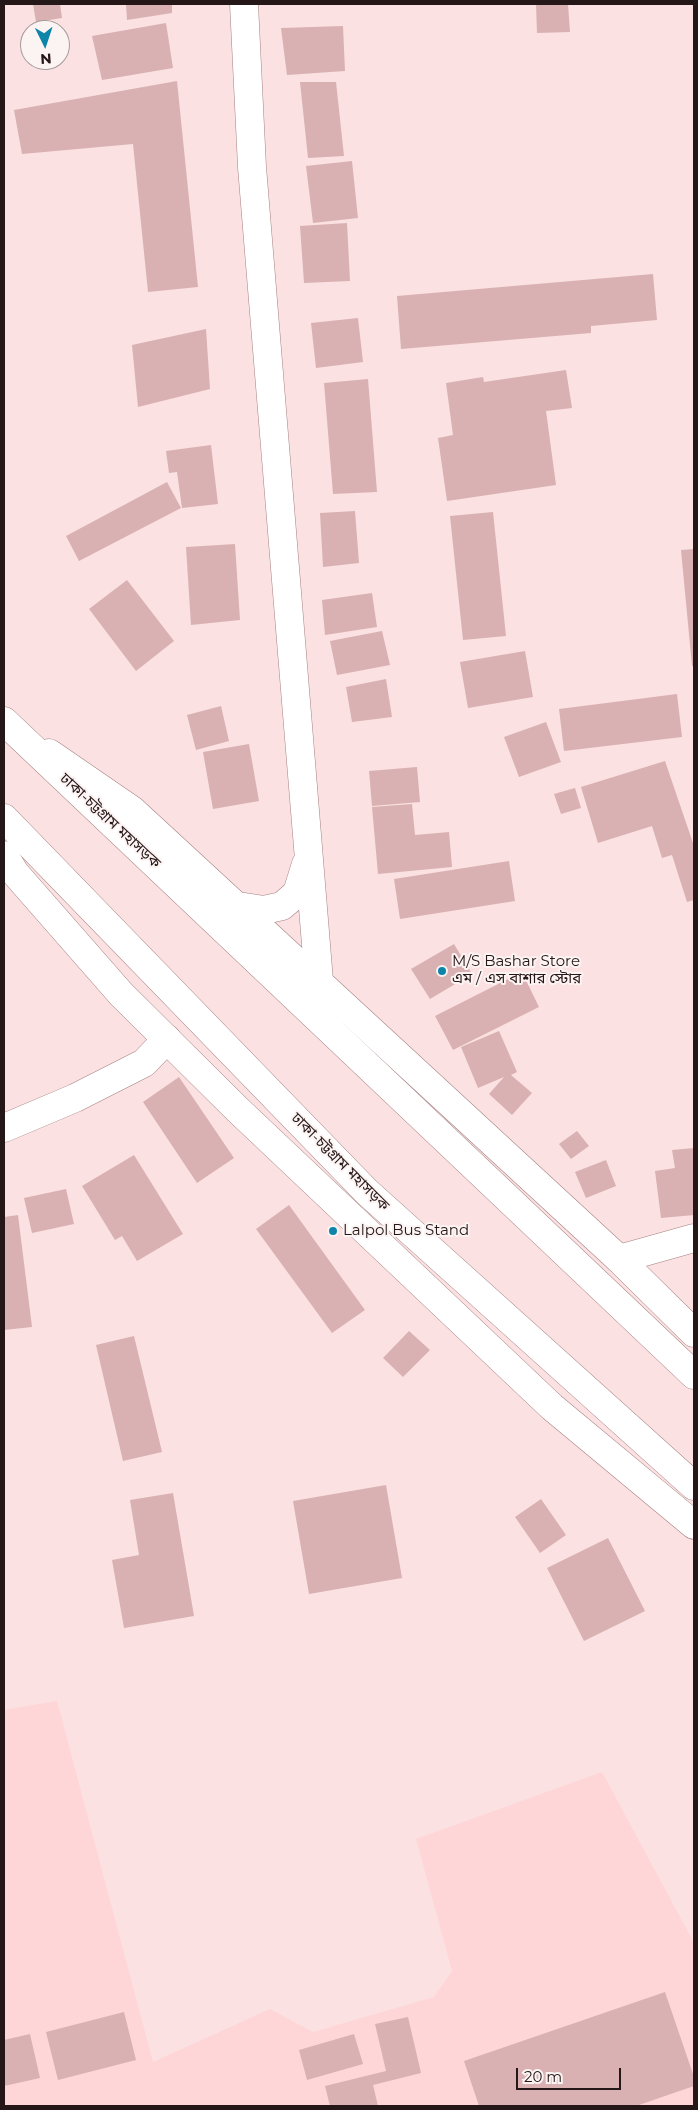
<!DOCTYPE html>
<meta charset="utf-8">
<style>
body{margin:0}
#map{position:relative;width:698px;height:2110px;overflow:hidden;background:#fbe1e2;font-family:Montserrat,sans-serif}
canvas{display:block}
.frame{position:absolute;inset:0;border:5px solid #251617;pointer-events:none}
.north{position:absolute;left:20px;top:20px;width:50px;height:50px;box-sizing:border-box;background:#fcf3f3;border:1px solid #a69b9b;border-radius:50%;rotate:176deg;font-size:14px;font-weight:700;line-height:20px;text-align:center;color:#251617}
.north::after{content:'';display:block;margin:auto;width:18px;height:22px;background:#0d85aa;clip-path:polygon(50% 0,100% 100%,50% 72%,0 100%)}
.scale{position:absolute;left:516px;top:2068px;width:105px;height:22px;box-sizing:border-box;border:2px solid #251617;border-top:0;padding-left:6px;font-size:15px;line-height:18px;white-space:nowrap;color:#251617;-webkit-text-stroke:4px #fcf3f3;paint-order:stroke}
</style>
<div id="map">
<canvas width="698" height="2110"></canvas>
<div class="frame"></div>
<div class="north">N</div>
<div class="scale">20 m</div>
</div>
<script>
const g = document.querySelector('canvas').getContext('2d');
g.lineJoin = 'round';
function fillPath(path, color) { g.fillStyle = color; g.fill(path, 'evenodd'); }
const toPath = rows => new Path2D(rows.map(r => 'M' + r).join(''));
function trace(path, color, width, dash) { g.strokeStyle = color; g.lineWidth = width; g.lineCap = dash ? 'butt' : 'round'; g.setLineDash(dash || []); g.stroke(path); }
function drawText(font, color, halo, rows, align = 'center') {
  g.font = font + ' Montserrat,"Noto Sans Bengali",sans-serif'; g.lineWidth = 4; g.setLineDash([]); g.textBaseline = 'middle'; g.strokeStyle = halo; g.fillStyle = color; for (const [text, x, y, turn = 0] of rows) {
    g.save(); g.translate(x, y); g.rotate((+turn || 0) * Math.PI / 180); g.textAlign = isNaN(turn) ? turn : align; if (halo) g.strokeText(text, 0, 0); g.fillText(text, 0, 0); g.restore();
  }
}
fillPath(toPath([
 [57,1701,153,2062,270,2009,313,2032,434,1997,452,1971,416,1839,602,1772,694,1943,694,2106,4,2106,4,1710]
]), '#ffd6d7');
fillPath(toPath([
 [33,4,60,4,62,18,36,22],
 [126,4,172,4,172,13,127,20],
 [536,4,568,4,570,32,537,33],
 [166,23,173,68,102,80,92,36],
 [343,26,345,71,287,75,281,28],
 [177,81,198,287,148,292,133,144,22,154,14,110],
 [300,82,336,82,344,156,308,158],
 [352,161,358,218,313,223,306,166],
 [347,223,350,281,304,283,300,226],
 [653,274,657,320,591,326,591,333,401,349,397,296],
 [358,318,363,362,316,368,311,323],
 [206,329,210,389,138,407,132,345],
 [566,370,572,408,546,411,556,485,447,501,438,438,453,435,446,383,483,377,484,382],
 [368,379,377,492,333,494,324,383],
 [211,445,218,504,182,508,177,472,169,473,166,451],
 [167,482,181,508,79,561,66,536],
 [355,511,359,563,323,567,320,513],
 [493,512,506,636,463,640,450,516],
 [235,544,240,620,191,625,186,547],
 [694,549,694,666,692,666,681,550],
 [127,580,174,641,136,671,89,609],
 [372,593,377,627,325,635,322,600],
 [382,631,390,665,337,675,330,641],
 [525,651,533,697,468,708,460,662],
 [386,679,392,717,352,722,346,687],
 [677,694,682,737,564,751,559,709],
 [221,706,229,741,196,750,187,715],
 [546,722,561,762,519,777,504,737],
 [249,744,259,801,213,809,203,752],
 [665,761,694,846,694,900,687,902,672,855,662,858,652,826,598,843,581,787],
 [417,767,420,802,372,806,369,771],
 [575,788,581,808,561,814,554,794],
 [412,804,415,835,449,832,452,867,378,874,372,807],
 [509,861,515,901,400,919,394,879],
 [454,944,472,974,430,999,411,969],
 [522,972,539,1007,453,1050,435,1016],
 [499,1031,517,1072,511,1075,532,1093,512,1115,489,1094,504,1077,478,1088,461,1047],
 [179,1077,234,1158,197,1183,143,1102],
 [577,1131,589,1146,571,1159,559,1144],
 [694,1148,694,1215,661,1218,655,1171,675,1168,672,1150],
 [134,1155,183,1234,137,1261,122,1236,115,1240,82,1186],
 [606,1160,616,1186,586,1198,575,1172],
 [66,1189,74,1224,32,1233,24,1198],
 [289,1205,365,1310,332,1333,256,1229],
 [18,1215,32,1327,4,1330,4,1217],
 [409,1331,430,1350,403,1377,383,1358],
 [134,1336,162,1452,123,1461,96,1345],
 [386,1485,402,1578,309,1594,293,1501],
 [173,1493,194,1616,124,1628,112,1560,139,1555,130,1500],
 [541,1499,566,1535,540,1553,515,1517],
 [608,1538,645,1611,584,1641,547,1568],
 [665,1992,694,2077,694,2086,636,2106,479,2106,464,2061],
 [124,2012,136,2060,58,2080,46,2032],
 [408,2017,421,2073,373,2085,378,2106,330,2106,325,2086,386,2071,375,2024],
 [30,2034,40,2078,4,2086,4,2040],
 [354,2034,363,2064,307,2080,299,2050]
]), '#d9b1b2');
const minor = toPath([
 [4,1128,75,1098,144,1063,167,1039],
 [619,1259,694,1238]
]);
const secondary = toPath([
 [244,4,252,167,319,981],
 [49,753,132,810,619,1259,694,1333],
 [4,855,15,873,121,994,237,1109,552,1407,694,1525],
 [238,906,264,910,282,906,297,893,306,864]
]);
const trunk = toPath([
 [4,721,694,1375],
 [4,818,367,1192,694,1486]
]);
trace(minor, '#a68081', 29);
trace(secondary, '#a68081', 29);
trace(trunk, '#a68081', 29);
trace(minor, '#fff', 28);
trace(secondary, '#fff', 28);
trace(trunk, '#fff', 28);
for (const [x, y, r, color] of [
 [442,971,5,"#0d85aa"],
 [333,1231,5,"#0d85aa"]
]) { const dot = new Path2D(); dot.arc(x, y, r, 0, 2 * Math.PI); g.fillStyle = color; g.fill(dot); trace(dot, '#fcf3f3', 2); }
drawText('15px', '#251617', '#fcf3f3', [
 ["ঢাকা-চট্টগ্রাম মহাসড়ক",110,821,43],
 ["ঢাকা-চট্টগ্রাম মহাসড়ক",340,1162,45]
]);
drawText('15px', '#251617', '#fcf3f3', [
 ["M/S Bashar Store",452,962],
 ["এম / এস বাশার স্টোর",452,979],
 ["Lalpol Bus Stand",343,1231]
], 'left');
</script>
